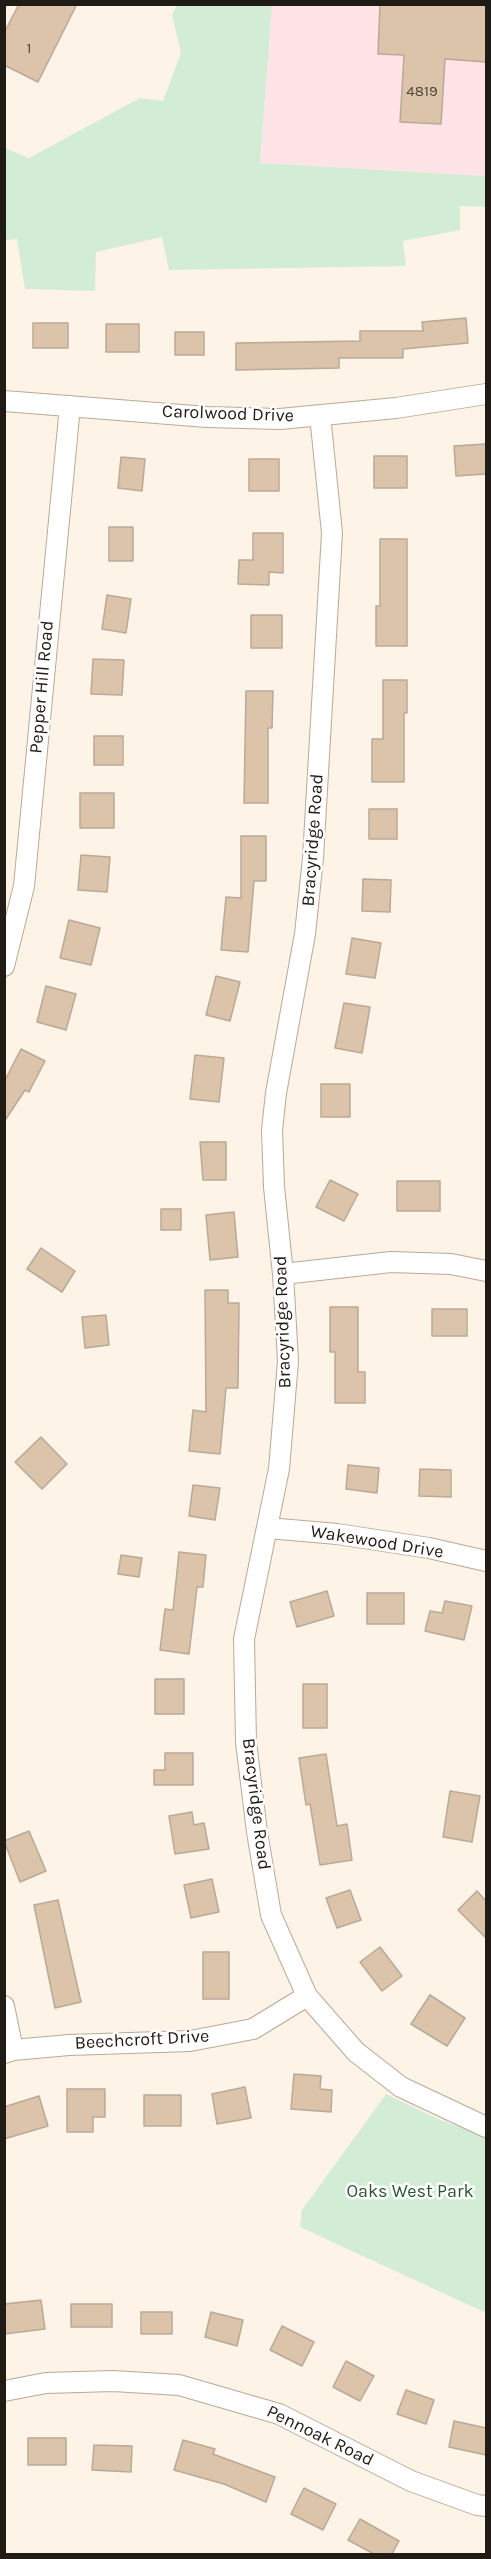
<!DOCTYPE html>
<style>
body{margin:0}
#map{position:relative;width:491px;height:2559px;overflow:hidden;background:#fdf3e7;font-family:Karla,sans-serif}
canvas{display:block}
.frame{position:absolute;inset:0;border:6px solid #201b14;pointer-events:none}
</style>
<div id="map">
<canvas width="491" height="2559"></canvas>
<div class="frame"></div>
</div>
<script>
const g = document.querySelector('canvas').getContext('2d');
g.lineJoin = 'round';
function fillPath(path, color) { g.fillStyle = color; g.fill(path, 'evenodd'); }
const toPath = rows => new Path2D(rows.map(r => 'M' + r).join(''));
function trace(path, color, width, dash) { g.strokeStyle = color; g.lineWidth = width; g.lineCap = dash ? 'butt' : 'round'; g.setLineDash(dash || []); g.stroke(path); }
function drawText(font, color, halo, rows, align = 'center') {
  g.font = font + ' Karla,sans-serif'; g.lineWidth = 5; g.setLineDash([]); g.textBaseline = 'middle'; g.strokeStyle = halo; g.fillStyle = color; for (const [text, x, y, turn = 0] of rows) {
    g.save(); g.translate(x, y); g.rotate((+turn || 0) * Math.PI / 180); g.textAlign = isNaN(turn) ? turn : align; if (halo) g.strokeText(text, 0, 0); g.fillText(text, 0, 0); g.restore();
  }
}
fillPath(toPath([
 [272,5,486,5,486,176,260,163]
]), '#fee3e7');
fillPath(toPath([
 [177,5,272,5,260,163,486,176,486,207,460,206,460,230,403,241,406,266,169,270,162,237,96,252,95,291,25,289,17,239,5,240,5,148,29,158,140,98,163,101,181,53,172,15],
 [386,2094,438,2119,486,2137,486,2313,300,2227,302,2210]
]), '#d2ecd5');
const building = toPath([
 [19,4,77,4,38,82,4,65,4,33,19,4],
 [380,4,486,4,486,62,445,59,441,124,400,122,404,55,378,54,380,4],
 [466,318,468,343,403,349,403,358,339,358,339,368,236,370,236,343,360,341,360,331,423,331,422,322,466,318],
 [33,323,68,323,68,348,33,348,33,323],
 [106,324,139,324,139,352,106,352,106,324],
 [175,332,204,332,204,355,175,355,175,332],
 [486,444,486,474,456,476,454,446,486,444],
 [374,456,407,456,407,488,374,488,374,456],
 [121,457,145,459,142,491,118,488,121,457],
 [249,459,279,459,279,491,249,491,249,459],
 [109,527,133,527,133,561,109,561,109,527],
 [253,533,283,533,283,573,269,572,269,585,238,584,239,560,253,560,253,533],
 [380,539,407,539,407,646,376,646,376,606,380,606,380,539],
 [107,595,131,599,126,633,102,629,107,595],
 [251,615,282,615,282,648,251,648,251,615],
 [93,659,124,660,122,695,91,694,93,659],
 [383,680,407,680,407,713,404,713,404,782,372,782,372,739,383,739,383,680],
 [246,691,273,691,272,728,268,728,268,803,244,803,246,691],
 [94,736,123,736,123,765,94,765,94,736],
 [80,793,114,793,114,828,80,828,80,793],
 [369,809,397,809,397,839,369,839,369,809],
 [241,836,266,836,266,881,254,881,248,952,221,950,226,897,241,898,241,836],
 [81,855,110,857,107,892,78,890,81,855],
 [363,879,391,880,390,912,362,911,363,879],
 [69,920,100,928,91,965,60,958,69,920],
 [352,938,381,943,375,978,346,974,352,938],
 [216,976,240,982,230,1021,206,1015,216,976],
 [46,986,76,994,66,1030,37,1022,46,986],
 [344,1003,370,1007,362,1053,335,1048,344,1003],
 [21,1049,45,1061,29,1092,25,1090,4,1122,4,1082,21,1049],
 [195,1055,224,1058,219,1102,190,1099,195,1055],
 [321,1084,350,1084,350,1117,321,1117,321,1084],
 [200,1142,226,1142,226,1180,203,1180,200,1142],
 [330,1180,358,1194,344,1221,316,1207,330,1180],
 [397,1181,440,1181,440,1211,397,1211,397,1181],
 [161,1209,181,1209,181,1230,161,1230,161,1209],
 [234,1212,238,1257,210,1260,206,1215,234,1212],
 [41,1248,75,1271,62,1292,27,1269,41,1248],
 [205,1290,228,1290,228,1303,239,1303,238,1388,226,1388,220,1454,189,1451,193,1410,206,1412,205,1290],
 [330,1307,358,1307,358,1372,365,1372,365,1403,335,1403,335,1352,330,1352,330,1307],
 [432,1309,467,1309,467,1336,432,1336,432,1309],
 [106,1315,109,1345,85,1348,82,1317,106,1315],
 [41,1437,67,1464,42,1489,15,1462,41,1437],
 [348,1465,379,1468,377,1493,346,1489,348,1465],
 [420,1469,451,1470,451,1497,419,1496,420,1469],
 [193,1485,220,1488,215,1520,189,1516,193,1485],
 [179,1552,206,1555,203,1587,197,1587,189,1654,160,1650,165,1609,173,1610,179,1552],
 [121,1555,142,1558,139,1577,118,1574,121,1555],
 [327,1591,334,1616,297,1627,290,1602,327,1591],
 [367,1593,404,1593,404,1624,367,1624,367,1593],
 [445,1601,472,1606,464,1640,425,1631,430,1611,442,1613,445,1601],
 [155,1679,184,1679,184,1714,155,1714,155,1679],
 [303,1684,327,1684,327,1728,303,1728,303,1684],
 [165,1753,193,1753,193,1785,154,1785,154,1770,165,1770,165,1753],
 [326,1754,337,1826,347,1824,352,1860,320,1865,310,1804,306,1805,299,1758,326,1754],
 [450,1791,480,1796,472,1842,443,1837,450,1791],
 [192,1812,194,1825,204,1823,209,1849,175,1854,169,1816,192,1812],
 [29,1831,46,1871,20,1882,4,1841,29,1831],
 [212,1879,219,1912,191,1918,184,1885,212,1879],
 [350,1890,361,1920,337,1928,326,1898,350,1890],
 [477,1891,486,1901,486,1938,458,1910,477,1891],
 [58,1900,81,2002,55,2008,34,1905,58,1900],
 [380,1947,402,1976,382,1991,360,1962,380,1947],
 [203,1952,229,1952,229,1999,203,1999,203,1952],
 [430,1995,465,2018,447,2046,411,2024,430,1995],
 [294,2074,321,2076,320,2089,332,2090,331,2112,291,2109,294,2074],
 [245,2087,251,2118,217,2124,212,2094,245,2087],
 [67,2089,105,2089,105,2117,93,2117,93,2132,67,2132,67,2089],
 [144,2095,181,2095,181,2126,144,2126,144,2095],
 [39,2096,48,2126,4,2139,4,2107,39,2096],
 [41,2300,45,2329,4,2334,4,2304,41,2300],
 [71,2304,112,2304,112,2327,71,2327,71,2304],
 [141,2312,172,2312,172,2334,141,2334,141,2312],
 [211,2312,243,2320,237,2346,205,2337,211,2312],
 [282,2326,314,2342,302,2366,270,2350,282,2326],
 [346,2361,374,2376,360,2401,333,2387,346,2361],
 [406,2390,434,2400,426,2424,397,2414,406,2390],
 [454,2421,486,2428,486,2455,449,2447,454,2421],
 [28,2438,66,2438,66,2465,28,2465,28,2438],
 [183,2440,215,2449,213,2454,275,2477,266,2502,224,2484,174,2470,183,2440],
 [94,2445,132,2446,131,2472,92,2470,94,2445],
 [304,2488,336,2504,323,2530,291,2514,304,2488],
 [360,2519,399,2541,392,2554,374,2554,348,2540,360,2519]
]);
fillPath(building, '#dbc4a9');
trace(building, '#b9a997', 1.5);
const minor = toPath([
 [4,401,207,417,280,419,396,408,486,394],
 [320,415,332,533,313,858,305,934,276,1093,272,1130,274,1187,283,1274,288,1361,279,1469,244,1639,246,1742,257,1832,271,1915,307,1996,356,2052,401,2087,486,2127],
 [4,966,24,886,70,406],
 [283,1274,391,1262,451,1264,486,1271],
 [268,1528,337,1534,429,1548,486,1561],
 [4,2006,13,2050],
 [4,2053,13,2050,69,2045,190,2041,253,2029,307,1996],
 [4,2391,46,2383,113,2381,179,2385,279,2414,411,2481,477,2505,486,2506]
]);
trace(minor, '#b9aa98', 22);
trace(minor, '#fff', 20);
drawText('15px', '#4f4539', null, [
 ["1",29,49],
 ["4819",422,92]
]);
drawText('18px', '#201b14', '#fff', [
 ["Carolwood Drive",228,414,2],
 ["Pepper Hill Road",42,687,-85],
 ["Bracyridge Road",313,840,-86],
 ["Bracyridge Road",283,1322,-92],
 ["Wakewood Drive",377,1542,9],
 ["Bracyridge Road",256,1804,83],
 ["Beechcroft Drive",142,2040,-3],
 ["Pennoak Road",320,2436,26]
]);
drawText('18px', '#2a5532', '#fff', [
 ["Oaks West Park",410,2192]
]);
</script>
